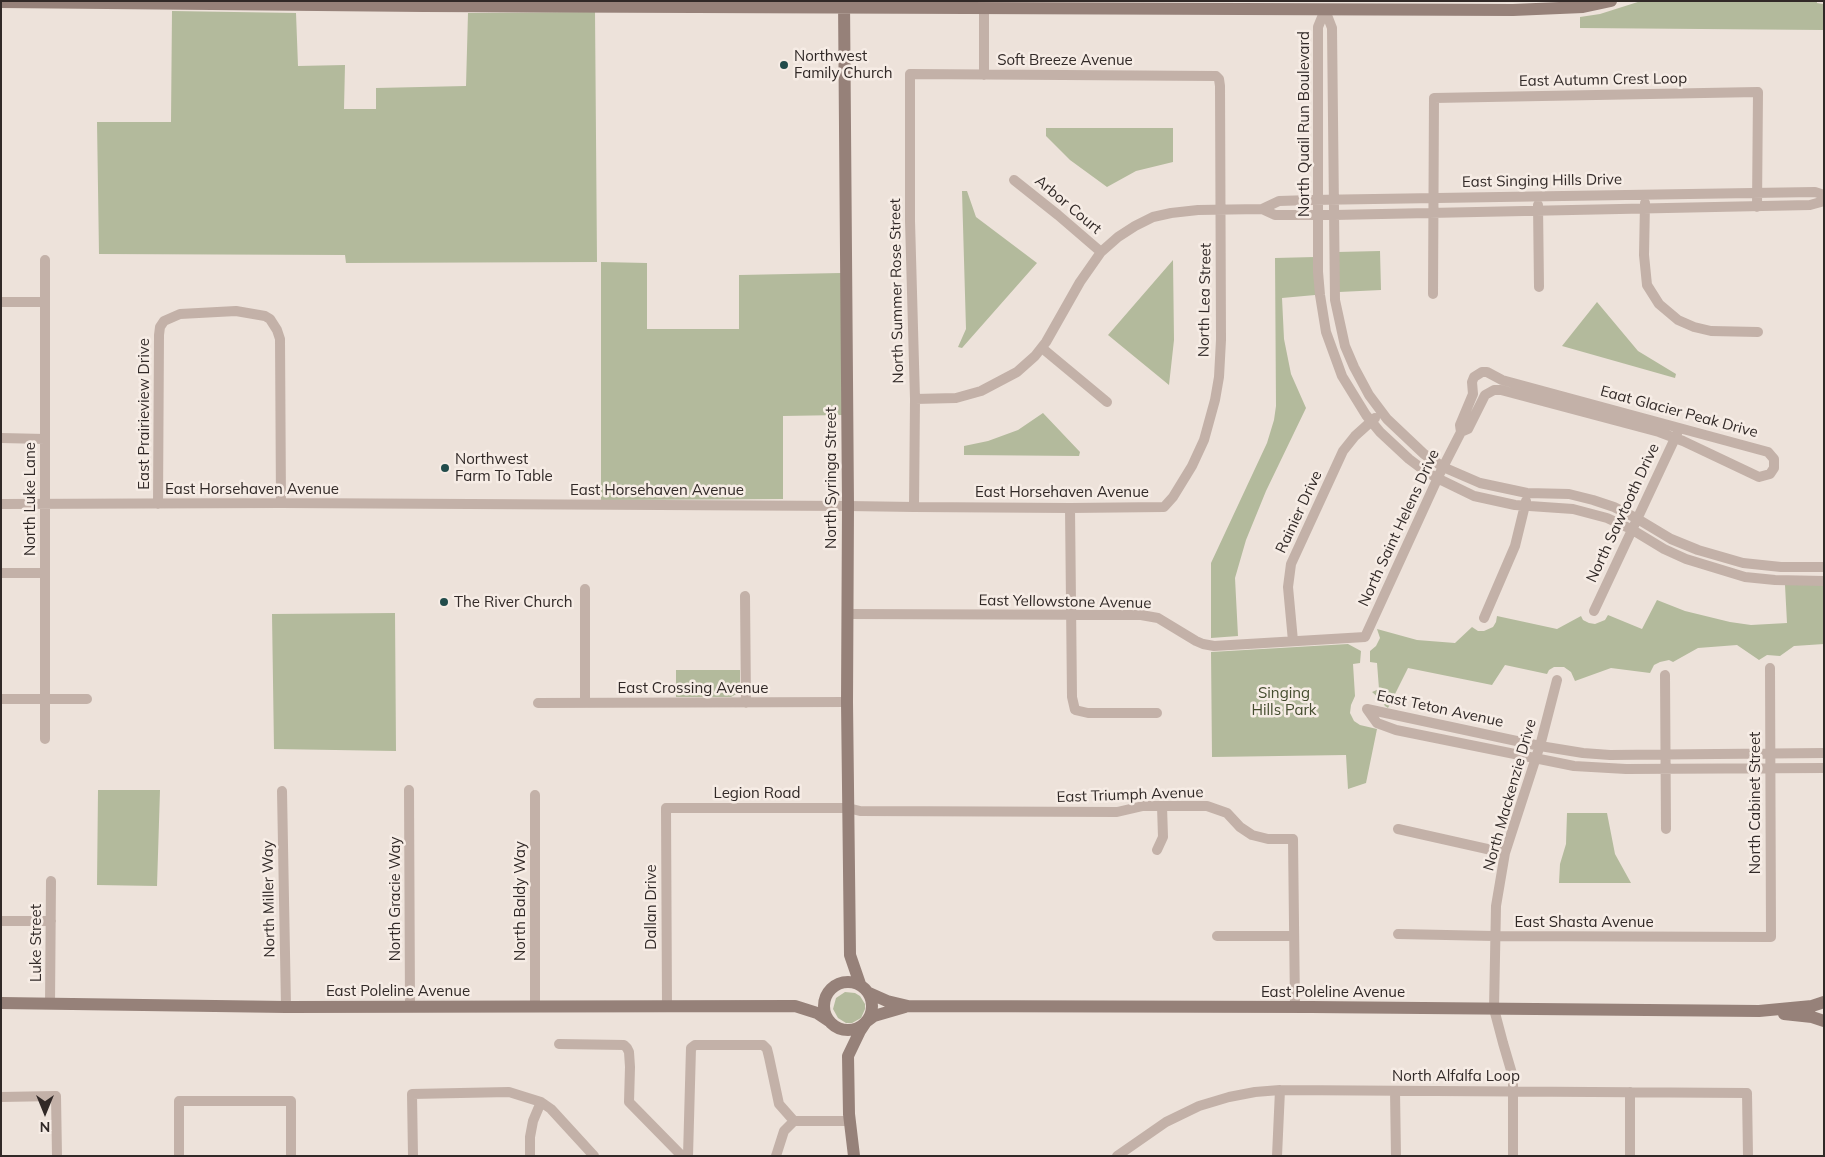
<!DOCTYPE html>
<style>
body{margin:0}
#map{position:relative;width:1825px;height:1157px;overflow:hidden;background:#ede2da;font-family:Mulish,sans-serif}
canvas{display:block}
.frame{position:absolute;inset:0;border:2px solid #312927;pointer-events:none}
.north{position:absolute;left:20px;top:1087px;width:50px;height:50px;-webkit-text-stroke:4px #f6ece5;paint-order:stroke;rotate:180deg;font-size:14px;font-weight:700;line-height:20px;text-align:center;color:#312927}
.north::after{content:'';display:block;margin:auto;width:18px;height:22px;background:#312927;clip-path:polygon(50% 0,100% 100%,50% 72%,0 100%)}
</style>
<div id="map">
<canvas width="1825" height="1157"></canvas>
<div class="frame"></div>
<div class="north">N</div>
</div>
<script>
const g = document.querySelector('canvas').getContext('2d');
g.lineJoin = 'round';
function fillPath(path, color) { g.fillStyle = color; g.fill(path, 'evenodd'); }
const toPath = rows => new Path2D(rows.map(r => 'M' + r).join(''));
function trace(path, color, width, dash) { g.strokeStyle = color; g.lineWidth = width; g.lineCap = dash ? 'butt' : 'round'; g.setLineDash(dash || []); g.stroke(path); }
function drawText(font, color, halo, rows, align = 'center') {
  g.font = font + ' Mulish,sans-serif'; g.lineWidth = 5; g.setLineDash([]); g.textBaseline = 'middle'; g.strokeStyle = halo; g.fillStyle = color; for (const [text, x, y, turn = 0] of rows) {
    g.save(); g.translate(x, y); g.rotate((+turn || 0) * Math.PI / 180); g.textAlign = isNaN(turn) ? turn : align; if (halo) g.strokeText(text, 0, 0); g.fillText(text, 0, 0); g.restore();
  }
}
fillPath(toPath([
 [1641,1,1817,1,1817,3,1823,4,1823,30,1580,28,1580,17,1600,14],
 [172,11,296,13,298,66,345,65,344,109,376,109,376,88,466,86,468,13,595,12,597,262,346,263,345,255,99,254,97,122,171,122],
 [1046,128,1173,128,1173,162,1136,171,1107,187,1070,160,1046,136],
 [962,191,967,191,976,217,1037,263,962,348,958,347,966,329],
 [1380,251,1381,290,1339,292,1337,252],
 [1315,257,1315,295,1282,298,1284,339,1291,374,1306,408,1266,491,1246,540,1235,578,1238,636,1211,638,1211,563,1267,443,1274,420,1276,406,1275,258],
 [1173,260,1174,340,1169,385,1108,335],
 [601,262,647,263,647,329,739,329,739,275,841,273,842,415,783,416,783,499,601,500],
 [1597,302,1638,351,1676,374,1675,378,1562,346],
 [1043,413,1080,452,1079,456,964,455,964,446,988,441,1018,430],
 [1785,585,1824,585,1824,644,1794,646,1780,656,1767,655,1759,660,1737,645,1698,648,1673,662,1669,660,1660,662,1654,665,1650,673,1611,668,1575,681,1571,672,1564,667,1554,667,1549,670,1547,674,1505,665,1492,685,1408,668,1388,708,1385,706,1380,699,1372,692,1379,689,1377,663,1370,662,1370,651,1376,646,1380,638,1377,629,1417,640,1455,643,1472,627,1478,631,1484,631,1493,627,1496,622,1497,616,1557,629,1581,616,1583,620,1589,623,1595,624,1605,620,1608,615,1642,629,1657,600,1685,611,1730,622,1751,625,1787,623],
 [395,613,396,751,274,749,272,614],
 [1348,644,1361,651,1360,663,1353,664,1355,696,1351,705,1350,713,1354,721,1360,725,1377,729,1366,783,1348,789,1346,755,1212,757,1211,652],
 [676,670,740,670,740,689,738,693,731,697,676,697],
 [98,790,160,790,157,886,97,885],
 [1567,813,1607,813,1615,854,1631,883,1559,883,1560,864,1566,844],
 [845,992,855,993,860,996,865,1004,865,1009,861,1018,852,1023,846,1023,838,1018,833,1009,836,998]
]), '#b3ba9c');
trace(toPath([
 [1325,10,1318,27,1318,272,1320,295,1326,332,1342,376,1366,415,1380,432,1409,459,1425,471,1437,478,1474,496,1515,505,1573,509,1607,518,1631,529,1664,549,1686,559,1745,577,1775,580,1824,581],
 [1325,10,1332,28,1335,300,1345,346,1354,367,1369,395,1387,419,1424,454,1443,467,1480,483,1527,493,1569,494,1593,500,1614,507,1636,518,1671,539,1698,550,1743,563,1781,567,1824,567],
 [984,75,984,8],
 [1014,180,1058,215,1101,252],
 [1645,203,1644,255,1647,285,1659,304,1678,320,1694,327,1711,331,1758,332],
 [1538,205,1539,287],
 [1262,209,1279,201,1311,200,1815,192,1824,195],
 [1433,294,1434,98,1758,92,1757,207],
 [1,302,45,302],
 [1042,348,1107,402],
 [915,399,956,398,981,391,1017,372,1035,356,1046,342,1080,282,1101,252,1118,237,1135,226,1153,217,1171,213,1198,210,1262,209,1275,215,1334,215,1810,205,1824,201],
 [1,438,45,439],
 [1,504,281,503,848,506,914,507,1070,508,1164,507,1173,497,1192,466,1204,440,1215,400,1219,377,1221,340,1220,86,1219,79,1216,76,910,74,910,221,915,399,914,507],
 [158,504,159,335,160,327,164,321,180,314,236,311,265,316,270,319,277,330,280,339,281,503],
 [1070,508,1072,697,1075,710,1088,713,1157,713],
 [1,573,45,573],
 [585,589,585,703],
 [745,596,746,703],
 [1594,611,1677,434],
 [848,614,1141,615,1158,618,1196,641,1203,644,1214,646,1365,637,1440,473,1461,432,1460,425,1473,394,1472,382,1474,377,1482,372,1487,372,1502,380,1768,452,1774,459,1774,468,1770,474,1759,477,1683,441,1659,432,1501,390,1494,390,1485,395,1468,429,1461,432],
 [1484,618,1515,546,1526,501],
 [1293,641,1288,587,1291,564,1343,451,1355,436,1375,418],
 [1665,675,1666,829],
 [1,699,87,699],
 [538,703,847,702],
 [1367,709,1377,723,1396,730,1574,766,1626,769,1824,768],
 [1367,709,1540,746,1583,753,1610,755,1824,753],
 [45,739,45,260],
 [409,790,410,1007],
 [282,791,286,1007],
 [535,795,535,1007],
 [1398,829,1505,853],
 [1157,850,1163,837,1162,806],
 [1,921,51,921],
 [1398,934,1494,936,1771,937,1770,668],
 [1217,936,1294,936],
 [50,1004,51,881],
 [667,1007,666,808,848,808,860,811,1117,812,1143,806,1207,806,1227,813,1240,827,1252,835,1268,839,1293,839,1295,1007],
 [559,1044,624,1045,627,1048,629,1052,630,1067,629,1102,682,1156],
 [1395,1091,1396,1156],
 [1,1097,56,1096,57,1156],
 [179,1156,179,1101,291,1101,291,1156],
 [413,1156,412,1094,509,1092,541,1102,551,1109,594,1156],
 [530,1156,530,1137,533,1121,541,1102],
 [688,1156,691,1048,695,1045,763,1045,767,1049,769,1057,779,1104,794,1121],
 [776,1156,784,1131,794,1121,850,1121],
 [1117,1156,1166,1122,1199,1106,1229,1097,1255,1092,1280,1090,1747,1093,1748,1156],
 [1277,1156,1280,1090],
 [1513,1156,1513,1077,1503,1043,1494,1009,1496,906,1505,853,1541,742,1557,680],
 [1630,1156,1630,1092]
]), '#c3b1a8', 10);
trace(toPath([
 [844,1,848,506,847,702,850,955,860,984],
 [1,2,423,6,1513,10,1583,7,1611,1],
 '824 1006a24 24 0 1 1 48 0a24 24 0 1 1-48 0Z',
 [869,993,887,1001,908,1006,1311,1007,1759,1011,1812,1006,1824,1002],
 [1,1003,286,1007,795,1006,817,1013,829,1021],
 [1784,1014,1812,1017,1824,1021],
 [854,1156,849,1114,848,1056,860,1031,866,1022,874,1016,905,1007]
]), '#968179', 12);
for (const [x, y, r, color] of [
 [784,65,5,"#224c4b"],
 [445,468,5,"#224c4b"],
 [444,602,5,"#224c4b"]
]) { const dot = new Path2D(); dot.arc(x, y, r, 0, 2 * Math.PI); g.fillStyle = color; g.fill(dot); trace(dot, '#f6ece5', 2); }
drawText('15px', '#312927', '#f6ece5', [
 ["Northwest",794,56],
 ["Family Church",794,73],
 ["Northwest",455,459],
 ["Farm To Table",455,476],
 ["The River Church",454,602]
], 'left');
drawText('15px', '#312927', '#f6ece5', [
 ["Soft Breeze Avenue",1065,60],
 ["East Autumn Crest Loop",1603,80,-1],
 ["North Quail Run Boulevard",1304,124,-90],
 ["East Singing Hills Drive",1542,181,-1],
 ["Arbor Court",1068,205,40],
 ["North Summer Rose Street",897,291,-91],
 ["North Lea Street",1205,300,-89],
 ["Eaat Glacier Peak Drive",1679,412,15],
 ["East Prairieview Drive",144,414,-90],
 ["North Syringa Street",831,478,-90],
 ["East Horsehaven Avenue",252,489],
 ["East Horsehaven Avenue",657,490],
 ["East Horsehaven Avenue",1062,492],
 ["North Luke Lane",30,499,-90],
 ["Rainier Drive",1299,512,-65],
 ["North Sawtooth Drive",1623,513,-65],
 ["North Saint Helens Drive",1399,528,-65],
 ["East Yellowstone Avenue",1065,602,1],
 ["East Crossing Avenue",693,688],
 ["East Teton Avenue",1440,709,12],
 ["Legion Road",757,793],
 ["East Triumph Avenue",1130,795,-2],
 ["North Mackenzie Drive",1510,795,-74],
 ["North Cabinet Street",1755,803,-90],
 ["North Miller Way",269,899,-91],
 ["North Gracie Way",395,899,-90],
 ["North Baldy Way",520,901,-90],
 ["Dallan Drive",651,907,-90],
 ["East Shasta Avenue",1584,922],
 ["Luke Street",36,943,-90],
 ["East Poleline Avenue",398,991],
 ["East Poleline Avenue",1333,992],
 ["North Alfalfa Loop",1456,1076]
]);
drawText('15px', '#444c2e', '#f6ece5', [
 ["Singing",1284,693],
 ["Hills Park",1284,710]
]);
</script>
